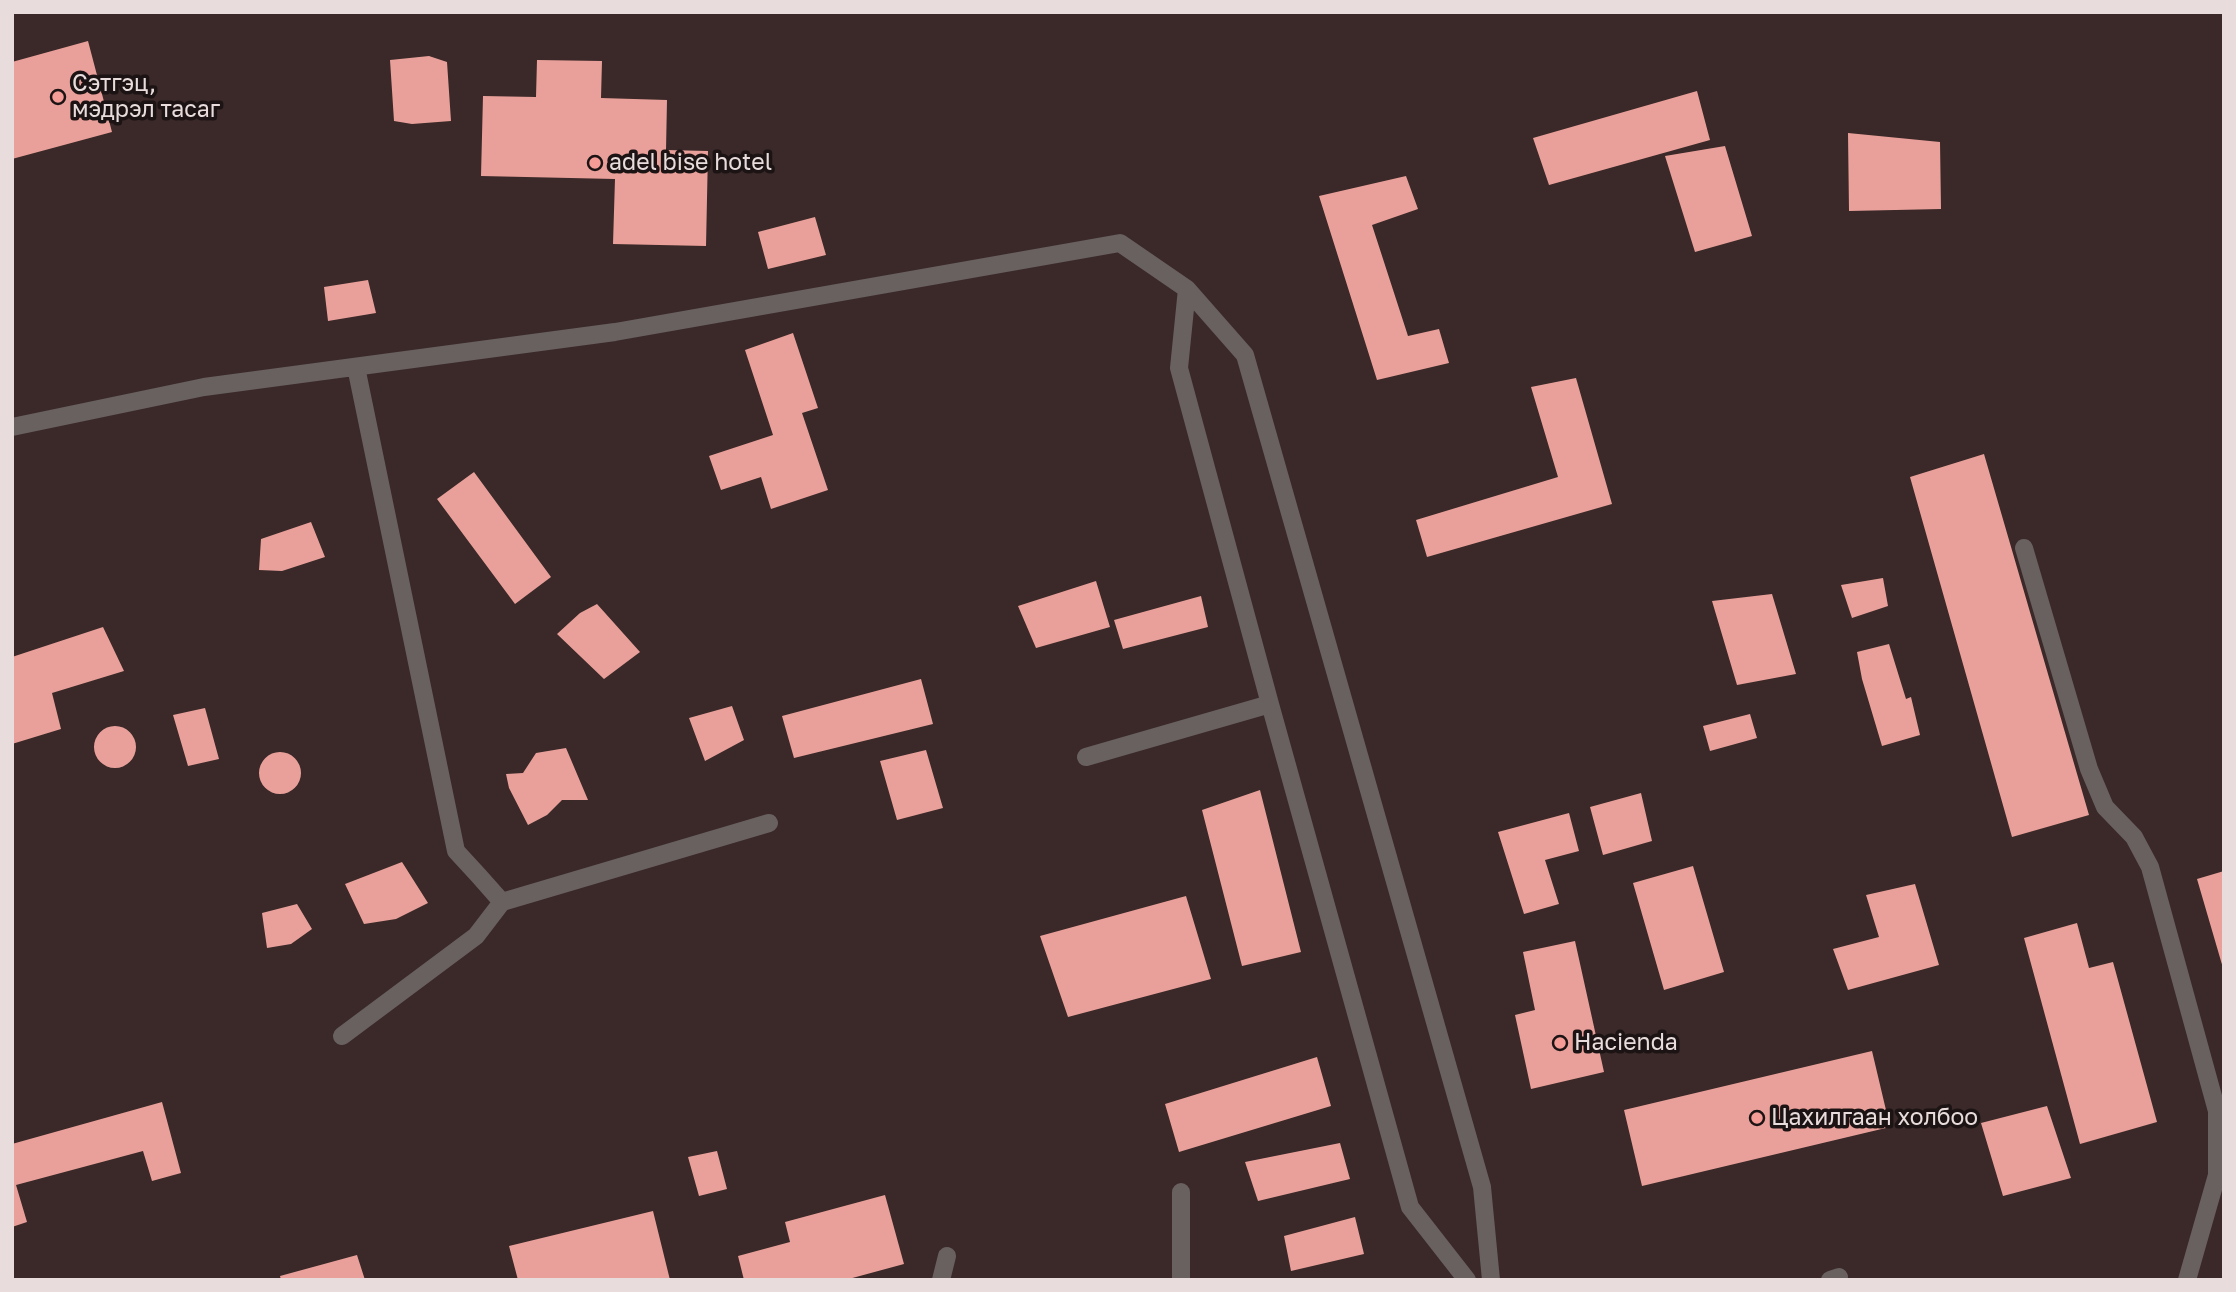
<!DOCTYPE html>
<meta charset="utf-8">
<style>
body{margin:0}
#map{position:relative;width:2236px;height:1292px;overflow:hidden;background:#3a2928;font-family:"Golos Text",sans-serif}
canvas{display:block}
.frame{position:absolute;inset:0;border:14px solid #e8dddc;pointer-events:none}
</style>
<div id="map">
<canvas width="2236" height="1292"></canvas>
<div class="frame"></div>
</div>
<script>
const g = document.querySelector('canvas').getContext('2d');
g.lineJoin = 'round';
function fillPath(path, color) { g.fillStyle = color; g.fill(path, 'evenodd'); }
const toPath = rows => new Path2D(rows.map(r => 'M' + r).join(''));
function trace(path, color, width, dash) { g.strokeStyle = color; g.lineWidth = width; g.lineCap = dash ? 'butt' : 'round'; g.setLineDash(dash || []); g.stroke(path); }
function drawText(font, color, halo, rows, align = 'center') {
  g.font = font + ' "Golos Text",sans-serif'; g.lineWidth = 7; g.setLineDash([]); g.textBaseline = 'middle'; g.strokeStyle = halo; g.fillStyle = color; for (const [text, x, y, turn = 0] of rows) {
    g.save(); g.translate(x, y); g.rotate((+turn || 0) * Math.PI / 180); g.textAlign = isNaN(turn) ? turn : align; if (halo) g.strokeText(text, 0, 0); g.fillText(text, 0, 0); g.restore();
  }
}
fillPath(toPath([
 [88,41,112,132,12,159,12,62],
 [429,56,447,62,451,121,412,124,394,121,390,60],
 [537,60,602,61,601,98,667,100,666,150,708,151,706,246,613,244,615,179,481,176,483,96,536,97],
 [1697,91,1710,140,1549,185,1533,138],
 [1848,133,1940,142,1941,209,1849,211],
 [1725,146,1752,236,1695,252,1665,156],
 [1406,176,1418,209,1372,225,1408,336,1439,329,1449,363,1377,380,1319,196],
 [815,217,826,255,768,269,758,232],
 [368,280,376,313,328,321,324,287],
 [793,333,818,408,802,413,828,490,771,509,761,477,721,490,709,456,773,435,745,350],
 [1576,378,1612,504,1427,557,1416,520,1558,477,1531,387],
 [1984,454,2089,815,2012,837,1910,477],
 [474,472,551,577,515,604,437,499],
 [311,522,325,557,282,571,259,570,261,539],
 [1883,578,1888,606,1852,618,1841,585],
 [1096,581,1110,627,1036,648,1018,606],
 [1772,594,1796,674,1737,685,1712,601],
 [1201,596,1208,627,1123,649,1114,620],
 [597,604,640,652,604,679,557,634,580,613],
 [103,627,124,671,52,693,61,729,12,744,12,657],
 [1889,644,1906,699,1911,697,1920,735,1882,746,1862,679,1857,652],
 [921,679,933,724,794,758,782,716],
 [732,706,744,740,705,761,689,718],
 [205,708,219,759,188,766,173,715],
 [1750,714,1757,738,1710,751,1703,726],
 '94 747a21 21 0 1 1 42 0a21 21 0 1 1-42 0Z',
 [566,748,588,800,562,800,547,815,528,825,509,788,506,774,523,773,536,753],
 [926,750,943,808,897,820,880,761],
 '259 773a21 21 0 1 1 42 0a21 21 0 1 1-42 0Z',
 [1260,790,1301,952,1242,966,1202,810],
 [1641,793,1652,841,1603,855,1590,807],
 [1569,813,1579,851,1545,860,1559,904,1524,914,1498,832],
 [402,862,428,903,396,919,364,924,345,884],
 [1693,866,1724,972,1664,990,1633,883],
 [2224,871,2224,968,2223,968,2197,879],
 [1915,884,1939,965,1848,990,1833,949,1879,937,1866,895],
 [1186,896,1211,979,1068,1017,1040,936],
 [297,904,312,929,291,944,267,948,262,913],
 [2077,923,2089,968,2113,962,2157,1122,2080,1144,2024,938],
 [1575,941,1604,1072,1531,1089,1515,1015,1535,1010,1523,952],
 [1872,1051,1890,1127,1642,1186,1624,1110],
 [1317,1057,1331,1106,1179,1152,1165,1104],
 [162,1102,181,1173,152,1181,143,1151,16,1185,27,1222,12,1227,12,1144],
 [2047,1106,2071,1178,2003,1196,1981,1123],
 [1340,1143,1350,1179,1258,1201,1245,1162],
 [717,1151,727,1189,699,1196,688,1157],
 [885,1195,904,1264,845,1280,744,1280,738,1256,790,1242,785,1222],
 [653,1211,670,1280,518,1280,509,1246],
 [1355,1217,1364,1254,1291,1271,1284,1236],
 [357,1255,365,1280,281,1280,280,1276]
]), '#eaa09a');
trace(toPath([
 [1187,289,1179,368,1270,704,1410,1207,1467,1280],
 [356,367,456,851,479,876,502,902,769,823],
 [12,427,204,387,615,332,1120,243,1187,289,1245,355,1482,1187,1491,1280],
 [2024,548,2089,769,2105,807,2134,837,2150,867,2217,1111,2217,1175,2187,1280],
 [1086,757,1270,704],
 [342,1036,476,936,502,902],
 [1181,1192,1181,1280],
 [941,1280,947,1256],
 [1830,1280,1839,1277]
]), '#696060', 18);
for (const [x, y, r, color] of [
 [58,97,7,"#f59c96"],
 [595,163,7,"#f59c96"],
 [1560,1043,7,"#f59c96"],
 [1757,1118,7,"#f59c96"]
]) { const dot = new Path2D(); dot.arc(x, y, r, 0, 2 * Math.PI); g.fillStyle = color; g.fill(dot); trace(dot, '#1c1414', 2.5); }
drawText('23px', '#e8dddc', '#1c1414', [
 ["Сэтгэц,",72,84],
 ["мэдрэл тасаг",72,110],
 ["adel bise hotel",609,163],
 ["Hacienda",1574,1043],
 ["Цахилгаан холбоо",1771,1118]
], 'left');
</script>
